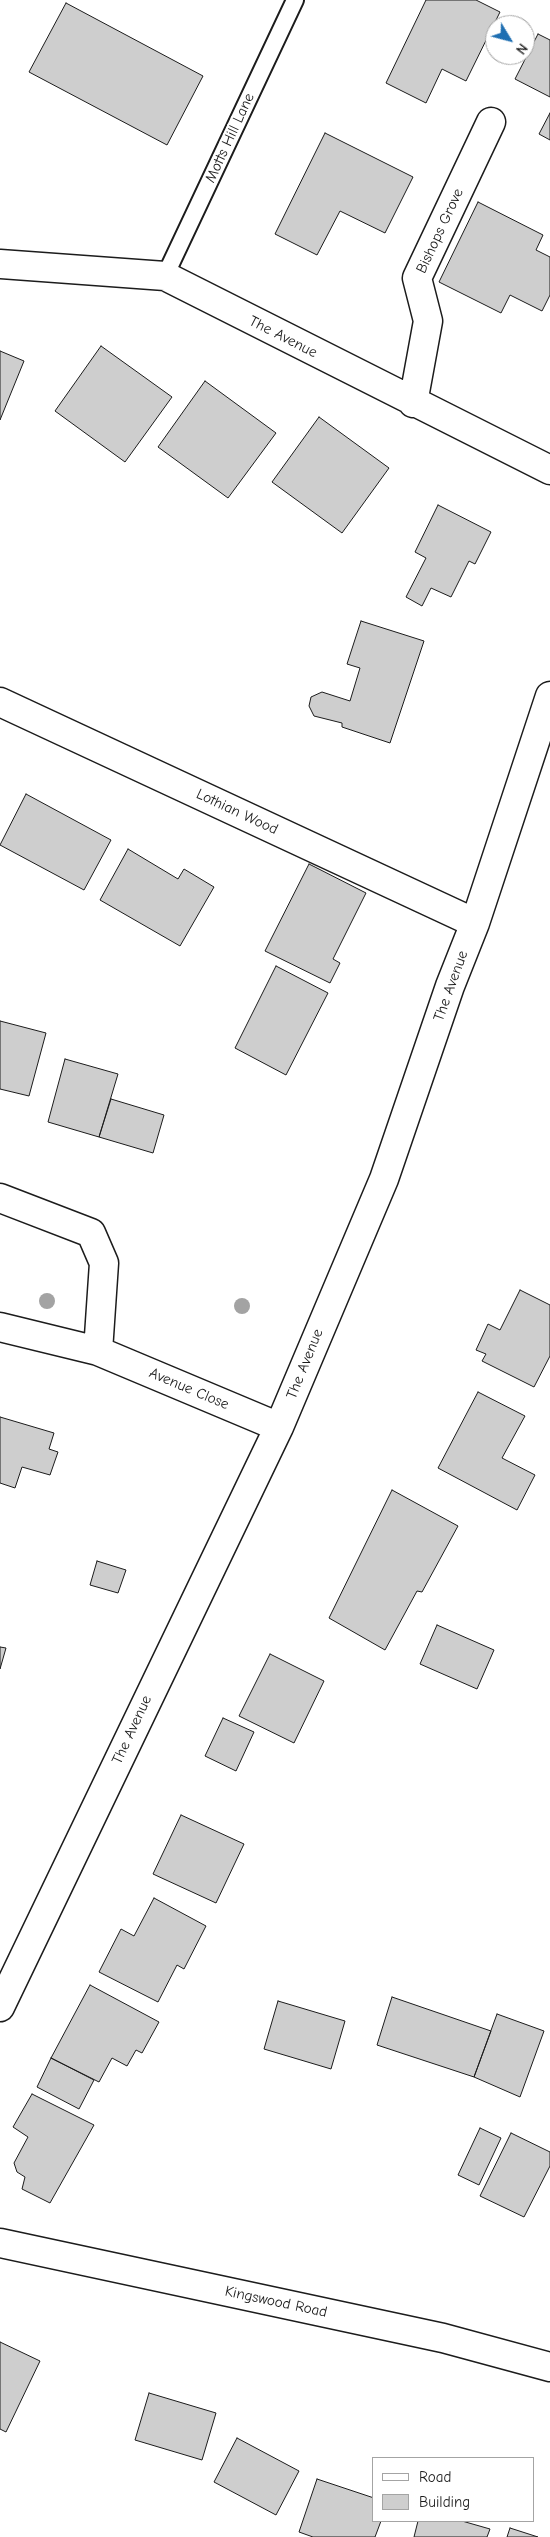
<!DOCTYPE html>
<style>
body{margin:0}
#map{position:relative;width:550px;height:2537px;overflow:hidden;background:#fff;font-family:"Comic Neue",sans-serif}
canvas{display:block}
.legend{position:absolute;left:372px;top:2457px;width:162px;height:65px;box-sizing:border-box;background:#fff;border:1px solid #a4a4a4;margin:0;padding:6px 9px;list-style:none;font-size:15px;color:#1c1c1c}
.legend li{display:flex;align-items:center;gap:10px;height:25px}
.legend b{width:25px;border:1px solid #a4a4a4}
.north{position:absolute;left:485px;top:15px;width:50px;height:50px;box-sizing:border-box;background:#fff;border:1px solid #a4a4a4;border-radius:50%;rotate:127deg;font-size:14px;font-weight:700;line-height:20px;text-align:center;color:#1c1c1c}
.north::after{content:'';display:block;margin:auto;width:18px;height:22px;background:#1f6fb2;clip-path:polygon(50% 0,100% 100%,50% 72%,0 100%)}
</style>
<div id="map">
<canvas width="550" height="2537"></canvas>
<ul class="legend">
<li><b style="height:6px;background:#fff"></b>Road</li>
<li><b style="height:14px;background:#cecece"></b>Building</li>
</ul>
<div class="north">N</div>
</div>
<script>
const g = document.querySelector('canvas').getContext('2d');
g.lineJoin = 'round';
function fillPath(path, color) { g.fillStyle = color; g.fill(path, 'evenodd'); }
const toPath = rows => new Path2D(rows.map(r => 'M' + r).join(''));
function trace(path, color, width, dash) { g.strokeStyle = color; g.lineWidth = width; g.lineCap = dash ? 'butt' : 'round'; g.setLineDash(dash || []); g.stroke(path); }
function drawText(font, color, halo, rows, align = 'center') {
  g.font = font + ' "Comic Neue",sans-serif'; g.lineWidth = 4; g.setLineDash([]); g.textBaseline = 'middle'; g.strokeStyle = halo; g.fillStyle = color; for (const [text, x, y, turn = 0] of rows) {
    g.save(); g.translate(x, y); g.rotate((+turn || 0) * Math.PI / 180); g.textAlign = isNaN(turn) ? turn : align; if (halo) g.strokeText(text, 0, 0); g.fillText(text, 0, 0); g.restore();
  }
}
const building = toPath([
 [426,0,476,0,500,12,466,81,442,69,426,103,386,83,426,0],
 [66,3,203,76,167,145,29,72,66,3],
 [538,34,550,40,550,97,515,79,538,34],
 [550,113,550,140,539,134,550,113],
 [325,133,413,177,385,233,340,211,317,255,275,234,325,133],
 [478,202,543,235,536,250,550,257,550,295,542,311,510,295,501,313,439,282,478,202],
 [101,346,172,397,125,462,55,411,101,346],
 [0,351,24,361,0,420,0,351],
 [205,381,276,433,228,498,158,447,205,381],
 [319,417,389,468,342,533,272,482,319,417],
 [438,505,491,532,475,564,469,561,451,597,431,588,422,606,406,597,426,558,415,552,438,505],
 [361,621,424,641,390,743,342,727,342,723,314,716,309,706,311,697,322,692,350,701,360,668,347,664,361,621],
 [26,794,111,840,84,890,0,845,26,794],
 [128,849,178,879,184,869,214,887,180,946,100,900,128,849],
 [309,864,366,893,333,959,340,963,330,983,265,951,309,864],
 [276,966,328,993,286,1075,235,1048,276,966],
 [0,1021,46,1033,29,1096,0,1089,0,1021],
 [65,1059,118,1074,99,1137,48,1122,65,1059],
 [111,1099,164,1115,153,1153,99,1137,111,1099],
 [520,1290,550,1305,550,1356,534,1387,482,1361,486,1354,476,1350,488,1324,500,1330,520,1290],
 [478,1392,525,1416,502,1458,535,1475,517,1510,438,1468,478,1392],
 [0,1417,54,1433,49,1449,58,1452,50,1475,22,1467,15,1488,0,1483,0,1417],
 [392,1490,458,1526,422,1592,417,1591,385,1650,329,1618,392,1490],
 [97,1561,126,1570,118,1593,90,1585,97,1561],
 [437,1625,494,1650,477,1689,420,1664,437,1625],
 [0,1647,6,1648,0,1669,0,1647],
 [270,1654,324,1681,294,1743,239,1716,270,1654],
 [223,1718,254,1732,236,1771,205,1756,223,1718],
 [181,1815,244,1844,216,1903,153,1874,181,1815],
 [154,1898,206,1926,184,1969,177,1965,158,2002,99,1972,121,1929,134,1936,154,1898],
 [90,1985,159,2022,142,2053,136,2050,127,2066,112,2058,99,2082,51,2058,90,1985],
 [392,1997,491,2031,474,2077,377,2045,392,1997],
 [278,2001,345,2021,331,2069,264,2049,278,2001],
 [497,2014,544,2031,520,2097,474,2077,497,2014],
 [51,2058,94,2080,79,2109,37,2087,51,2058],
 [32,2094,94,2125,50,2203,22,2189,25,2177,17,2172,14,2163,28,2137,13,2127,32,2094],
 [480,2128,501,2138,479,2185,458,2175,480,2128],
 [511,2133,550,2152,550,2166,524,2217,480,2196,511,2133],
 [0,2342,40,2361,6,2432,0,2429,0,2342],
 [149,2393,216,2413,202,2460,135,2440,149,2393],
 [237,2438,299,2471,276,2515,214,2482,237,2438],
 [317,2479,374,2498,374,2521,381,2521,375,2537,313,2537,299,2532,317,2479],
 [418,2521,462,2521,490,2529,487,2537,414,2537,418,2521],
 [510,2528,538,2537,507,2537,510,2528]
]);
fillPath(building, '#cecece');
trace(building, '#1c1c1c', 1);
const service = toPath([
 [165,276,295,0]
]);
const minor = toPath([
 [0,264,165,276,550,470],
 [413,403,428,321,417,278,491,122],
 [0,702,475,923],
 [0,1198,91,1233,104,1263,98,1351],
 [0,1327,98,1351,279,1427],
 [0,2007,279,1427,384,1179,450,986,475,923,550,696]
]);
const tertiary = toPath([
 [0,2243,443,2338,550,2367]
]);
trace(service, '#1c1c1c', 20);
trace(minor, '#1c1c1c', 31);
trace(tertiary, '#1c1c1c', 31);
trace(service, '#fff', 16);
trace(minor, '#fff', 28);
trace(tertiary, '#fff', 28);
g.fillStyle = '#a3a3a3';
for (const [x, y] of [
 [47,1301],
 [242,1306]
]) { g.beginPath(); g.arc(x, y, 8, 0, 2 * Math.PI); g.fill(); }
drawText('15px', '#1c1c1c', '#fff', [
 ["Motts Hill Lane",230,138,-65],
 ["Bishops Grove",440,231,-65],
 ["The Avenue",283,337,27],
 ["Lothian Wood",237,812,25],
 ["The Avenue",451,986,-70],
 ["The Avenue",305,1364,-68],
 ["Avenue Close",189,1389,23],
 ["The Avenue",132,1730,-65],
 ["Kingswood Road",276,2302,12]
]);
</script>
